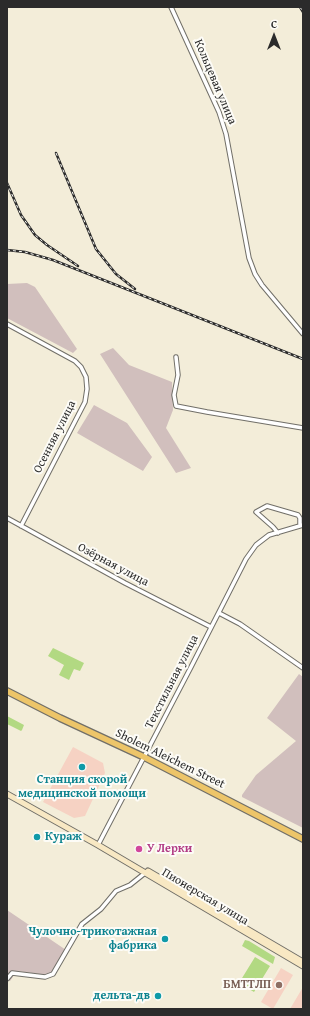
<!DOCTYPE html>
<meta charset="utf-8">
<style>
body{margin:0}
#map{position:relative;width:310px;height:1016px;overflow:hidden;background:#f3edd9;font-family:"Gentium Book Plus",serif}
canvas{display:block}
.frame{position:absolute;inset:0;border:8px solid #2b2b2b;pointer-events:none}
.north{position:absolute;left:254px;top:16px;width:40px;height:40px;-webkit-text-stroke:3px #fdfcf7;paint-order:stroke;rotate:0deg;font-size:11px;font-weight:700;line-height:16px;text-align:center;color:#2b2b2b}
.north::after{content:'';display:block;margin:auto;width:14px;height:18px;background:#2b2b2b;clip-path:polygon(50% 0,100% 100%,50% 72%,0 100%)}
</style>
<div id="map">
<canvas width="310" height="1016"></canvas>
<div class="frame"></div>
<div class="north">С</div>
</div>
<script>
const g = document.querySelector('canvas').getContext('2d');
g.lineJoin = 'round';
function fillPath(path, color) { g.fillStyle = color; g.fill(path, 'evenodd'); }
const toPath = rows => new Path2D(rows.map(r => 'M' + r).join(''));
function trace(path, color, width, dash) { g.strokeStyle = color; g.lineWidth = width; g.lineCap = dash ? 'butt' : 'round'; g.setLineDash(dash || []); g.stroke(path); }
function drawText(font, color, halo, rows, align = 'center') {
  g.font = font + ' "Gentium Book Plus",serif'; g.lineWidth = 4; g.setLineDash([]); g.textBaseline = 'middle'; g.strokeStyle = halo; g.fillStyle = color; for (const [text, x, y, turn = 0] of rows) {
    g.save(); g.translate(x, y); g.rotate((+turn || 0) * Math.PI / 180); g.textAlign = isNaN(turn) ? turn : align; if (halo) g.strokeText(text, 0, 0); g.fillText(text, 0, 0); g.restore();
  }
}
fillPath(toPath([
 [73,747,103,763,105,773,85,816,74,818,43,802],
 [281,968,293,975,273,1009,261,1002],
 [303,987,303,1009,290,1009]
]), '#f6d2c3');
fillPath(toPath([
 [27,283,35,287,77,349,73,353,7,318,7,284],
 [113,348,129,365,172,382,173,410,166,428,191,468,176,473,100,354],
 [94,405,127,423,152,457,143,471,77,433],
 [299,674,303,677,303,828,242,797,242,795,256,775,296,741,267,718],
 [7,910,66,950,48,978,39,974,17,971,10,981,7,980]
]), '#d1bfbd');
fillPath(toPath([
 [53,648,84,663,80,671,74,669,69,680,59,675,64,665,48,656],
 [7,716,24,725,22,730,21,731,7,724],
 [245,940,249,941,275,957,273,964,242,946],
 [255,957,270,966,254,992,239,983]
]), '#b2d982');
const street = toPath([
 [171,7,219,112,226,134,249,258,255,274,262,285,303,334],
 [7,324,75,361,81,367,86,377,87,389,85,402,21,526],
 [176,357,178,375,174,395,176,406,207,412,303,428],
 [7,518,125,583,211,627],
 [278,533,273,527,256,512,267,506,298,515,300,518,300,526],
 [219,613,240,624,303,668],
 [98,845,191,667,246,559,256,545,269,535,303,525],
 [7,979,12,973,45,977,53,974,82,924,101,909,116,891,130,885,145,873]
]);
const secondary = toPath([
 [7,794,98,845,303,966],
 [148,871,303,962]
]);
const primary = toPath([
 [7,691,60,718,144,757,303,839]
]);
trace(street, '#716f68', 5.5);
trace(secondary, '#716f68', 7);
trace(primary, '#716f68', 8);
trace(street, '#fff', 3.5);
trace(secondary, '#f8e8c3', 5);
trace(primary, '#edc569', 5.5);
const rail = toPath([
 [300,7,303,12],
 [56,153,96,249,116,274,135,289],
 [7,183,21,215,35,235,47,245,78,266],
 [7,250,25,252,53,260,303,359]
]);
trace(rail, '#2b2b2b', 2.5);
trace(rail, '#fdfcf7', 1, [3]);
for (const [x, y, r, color] of [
 [82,767,4,"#0f9aa8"],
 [37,837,4,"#0f9aa8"],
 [139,849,4,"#d1479c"],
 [165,939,4,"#0f9aa8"],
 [279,985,4,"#8d6e63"],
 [158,996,4,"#0f9aa8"]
]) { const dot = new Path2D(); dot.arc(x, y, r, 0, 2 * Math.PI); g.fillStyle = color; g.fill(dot); trace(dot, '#fdfcf7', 1.5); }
drawText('12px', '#2b2b2b', '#fdfcf7', [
 ["Кольцевая улица",215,82,67],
 ["Осенняя улица",55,437,-63],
 ["Озёрная улица",113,565,28],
 ["Текстильная улица",172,682,-63],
 ["Sholem Aleichem Street",170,759,26],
 ["Пионерская улица",205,897,31]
]);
drawText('bold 12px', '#0d838f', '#fdfcf7', [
 ["Станция скорой",82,780,"center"],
 ["медицинской помощи",82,794,"center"],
 ["Кураж",45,837,"left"],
 ["Чулочно-трикотажная",157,932],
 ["фабрика",157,946],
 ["дельта-дв",150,996]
], 'right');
drawText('bold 12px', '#b23c85', '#fdfcf7', [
 ["У Лерки",147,849]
], 'left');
drawText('bold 12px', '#785e54', '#fdfcf7', [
 ["БМТТЛП",271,985]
], 'right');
</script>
